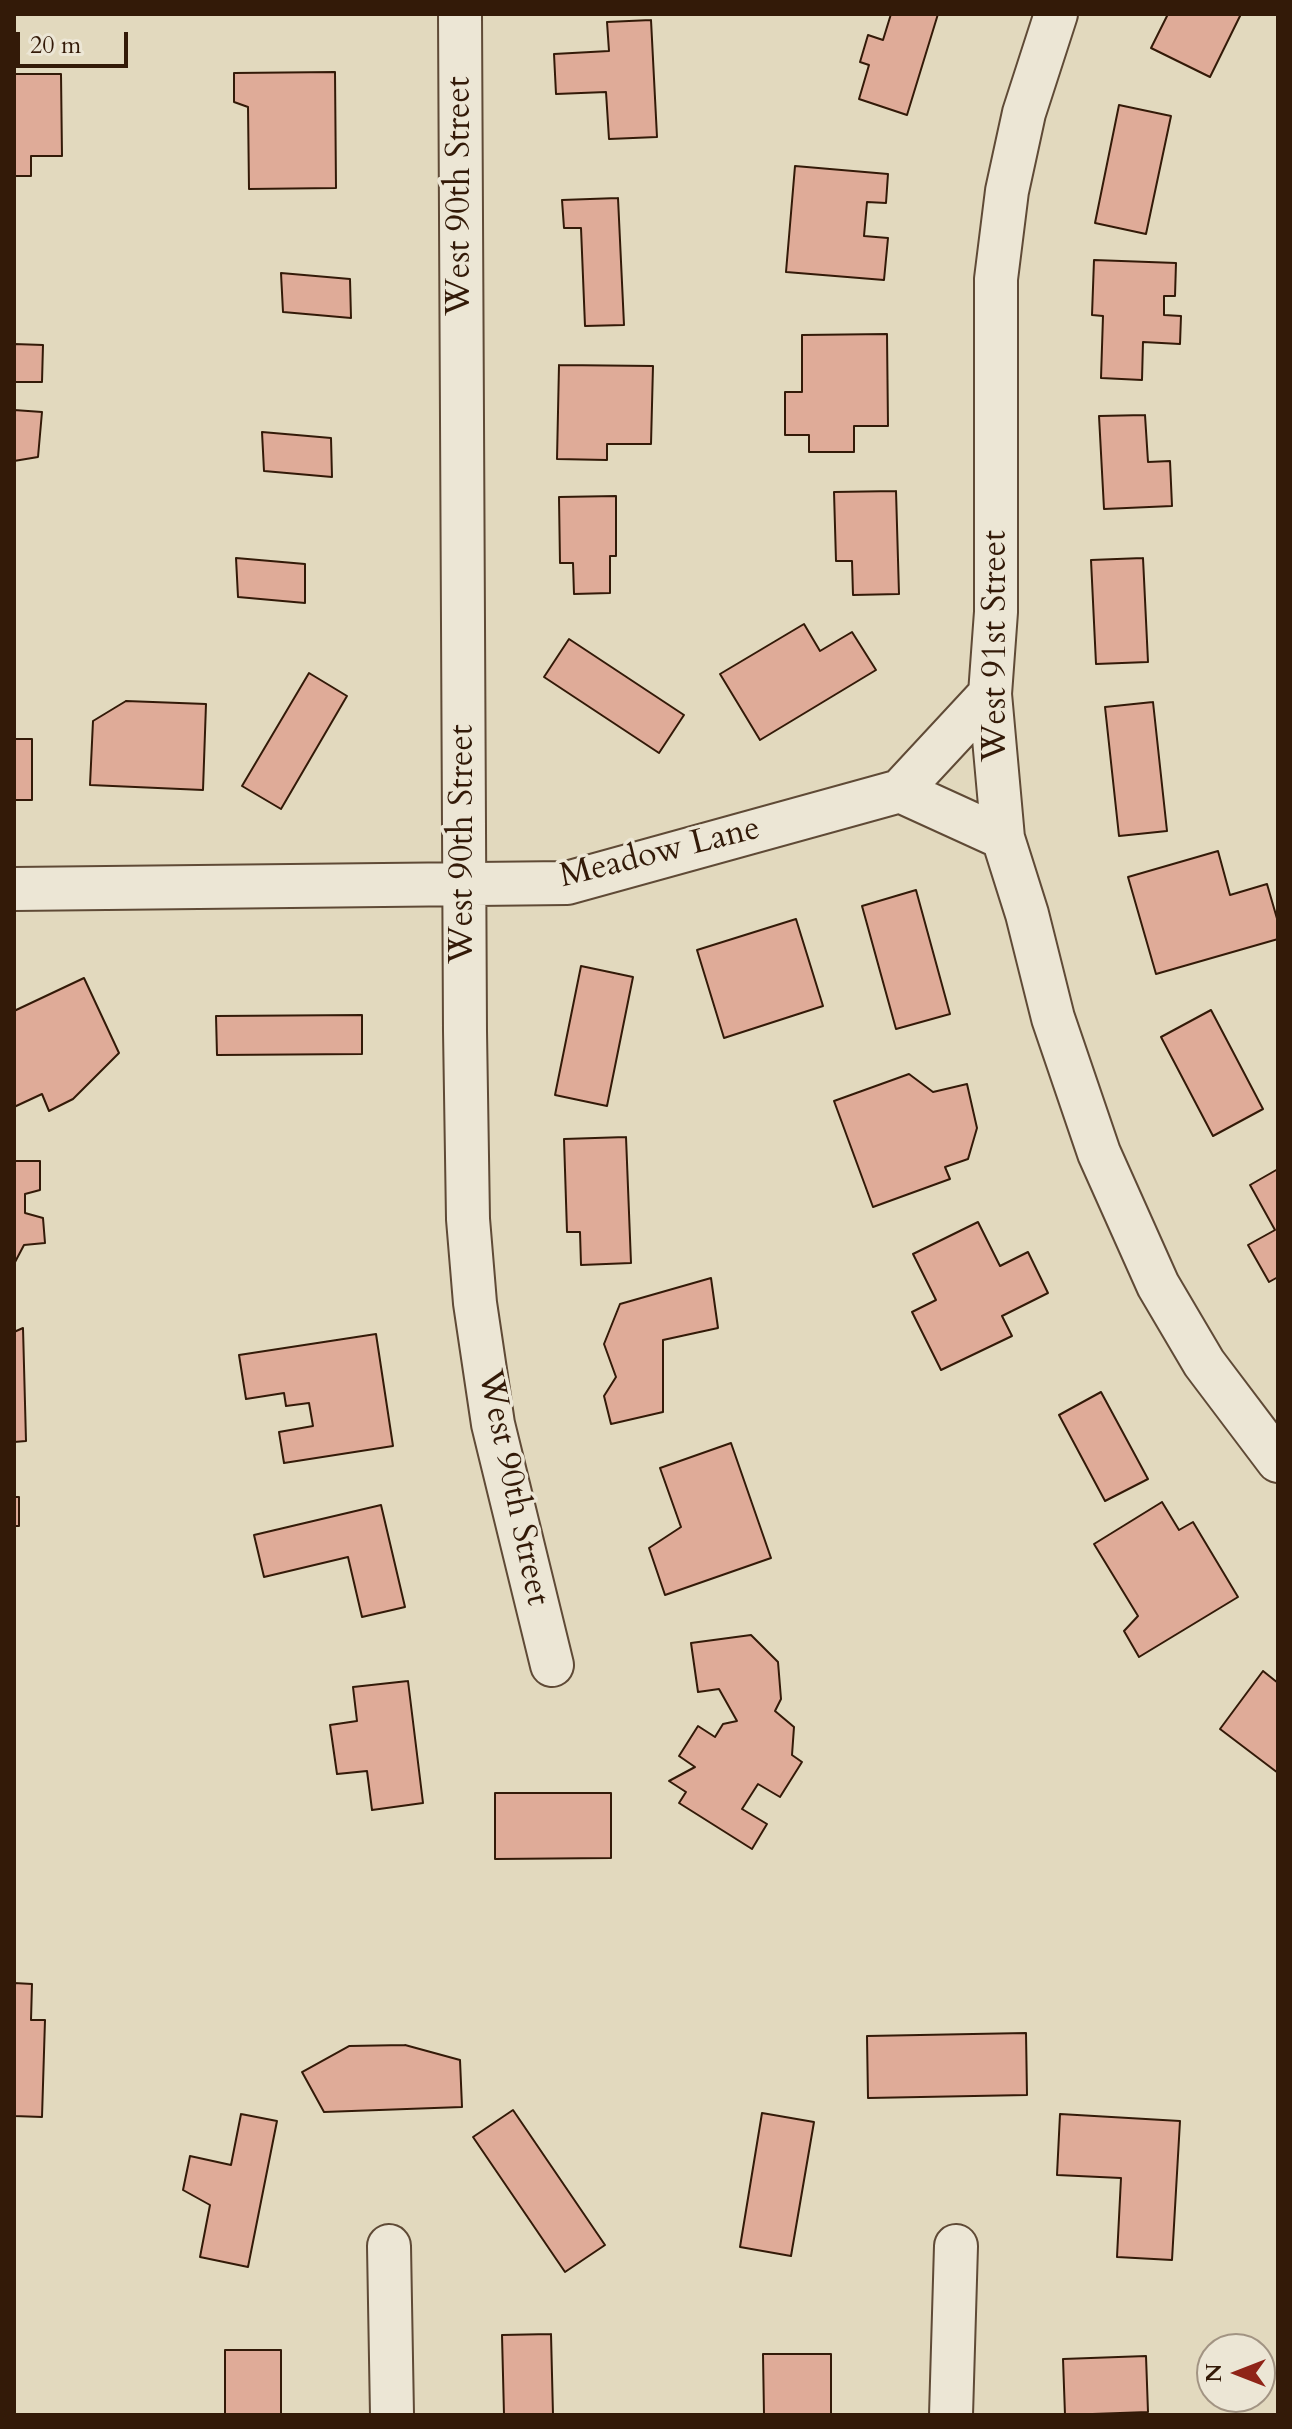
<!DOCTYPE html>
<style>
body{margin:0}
#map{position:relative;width:1292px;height:2429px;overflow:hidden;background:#e2d9be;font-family:Cardo,serif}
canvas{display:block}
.frame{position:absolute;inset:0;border:16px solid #331a08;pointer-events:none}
.north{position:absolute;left:1196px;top:2333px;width:80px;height:80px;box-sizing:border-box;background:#ece6d5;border:2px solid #a29483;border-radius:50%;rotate:270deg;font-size:22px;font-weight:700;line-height:32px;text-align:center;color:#331a08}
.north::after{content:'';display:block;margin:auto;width:28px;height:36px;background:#8f2418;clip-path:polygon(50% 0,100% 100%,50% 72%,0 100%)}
.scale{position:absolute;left:16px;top:32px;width:112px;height:36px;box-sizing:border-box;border:4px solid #331a08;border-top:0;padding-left:10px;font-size:24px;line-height:28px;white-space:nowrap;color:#331a08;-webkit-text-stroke:6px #ece6d5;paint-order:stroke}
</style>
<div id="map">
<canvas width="1292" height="2429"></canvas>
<div class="frame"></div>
<div class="north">N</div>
<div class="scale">20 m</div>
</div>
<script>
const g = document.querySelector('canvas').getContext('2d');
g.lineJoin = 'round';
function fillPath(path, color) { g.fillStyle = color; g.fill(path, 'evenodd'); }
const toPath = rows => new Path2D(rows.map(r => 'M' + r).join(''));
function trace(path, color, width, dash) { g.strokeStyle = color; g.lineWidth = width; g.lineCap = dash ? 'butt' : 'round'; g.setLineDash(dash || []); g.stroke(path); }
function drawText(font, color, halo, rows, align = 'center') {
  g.font = font + ' Cardo,serif'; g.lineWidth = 7; g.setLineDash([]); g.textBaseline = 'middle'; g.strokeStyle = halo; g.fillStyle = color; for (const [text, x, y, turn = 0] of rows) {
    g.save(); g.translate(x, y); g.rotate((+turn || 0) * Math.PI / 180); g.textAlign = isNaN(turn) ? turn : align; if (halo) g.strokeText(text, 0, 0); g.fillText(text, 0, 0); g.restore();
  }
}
const building = toPath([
 [891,14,938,14,907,115,859,99,869,65,860,62,868,35,883,40,891,14],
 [1168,14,1241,14,1210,77,1151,48,1168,14],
 [651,20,657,137,609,139,606,92,556,94,554,54,609,51,607,22,651,20],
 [335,72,336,188,249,189,248,107,234,102,234,73,335,72],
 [14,74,61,74,62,156,31,156,31,176,14,176,14,74],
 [1119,105,1171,116,1146,234,1095,223,1119,105],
 [795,166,888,174,886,203,867,202,864,236,888,238,884,280,786,272,795,166],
 [618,198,624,325,585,326,581,228,564,228,562,200,618,198],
 [1094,260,1176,263,1175,296,1164,296,1164,315,1181,316,1180,344,1143,342,1142,380,1101,378,1103,316,1092,315,1094,260],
 [281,273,350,279,351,318,283,312,281,273],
 [887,334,888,426,854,426,854,452,809,452,809,435,785,435,785,392,802,392,802,335,887,334],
 [14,344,43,345,42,382,14,382,14,344],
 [559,365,653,366,651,444,607,444,607,460,557,459,559,365],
 [14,410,42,412,38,457,14,461,14,410],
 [1145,415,1148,462,1170,461,1172,506,1104,509,1099,416,1145,415],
 [262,432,331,438,332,477,264,471,262,432],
 [896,491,899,594,853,595,852,561,836,561,834,492,896,491],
 [616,496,616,556,610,556,610,593,574,594,573,563,560,563,559,497,616,496],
 [236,558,305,564,305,603,238,597,236,558],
 [1143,558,1148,662,1096,664,1091,560,1143,558],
 [804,624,820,651,852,632,876,670,760,740,720,674,804,624],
 [569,639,684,715,659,753,544,677,569,639],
 [309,673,347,696,281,809,242,786,309,673],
 [126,701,206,704,203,790,90,785,93,721,126,701],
 [1153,702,1167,831,1119,836,1105,707,1153,702],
 [14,739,32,739,32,800,14,800,14,739],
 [1218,851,1230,895,1267,884,1278,922,1278,939,1156,974,1128,877,1218,851],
 [916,890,950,1014,896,1029,862,906,916,890],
 [796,919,823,1006,724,1038,697,950,796,919],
 [581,966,633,977,607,1106,555,1095,581,966],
 [84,978,119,1053,73,1099,49,1111,42,1094,14,1107,14,1011,84,978],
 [1211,1010,1263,1109,1213,1136,1161,1037,1211,1010],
 [362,1015,362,1054,217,1055,216,1016,362,1015],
 [909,1074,933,1092,967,1084,977,1128,968,1159,945,1167,950,1179,873,1207,834,1101,909,1074],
 [626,1137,631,1263,581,1265,580,1232,567,1232,564,1139,626,1137],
 [14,1161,40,1161,40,1190,25,1194,25,1213,43,1218,45,1243,24,1245,14,1264,14,1161],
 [1278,1169,1278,1277,1269,1282,1248,1245,1275,1230,1250,1185,1278,1169],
 [978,1222,1000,1266,1028,1252,1048,1293,1002,1316,1012,1336,941,1370,912,1312,936,1300,913,1254,978,1222],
 [711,1278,718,1328,663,1340,663,1412,611,1424,604,1396,616,1377,604,1344,620,1304,711,1278],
 [23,1328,26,1441,14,1442,14,1332,23,1328],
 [376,1334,393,1446,284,1463,279,1432,313,1426,309,1403,286,1406,284,1393,246,1399,239,1355,376,1334],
 [1101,1392,1148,1479,1105,1501,1059,1415,1101,1392],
 [731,1443,771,1558,665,1595,649,1548,681,1527,660,1468,731,1443],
 [14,1497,19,1497,19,1526,14,1526,14,1497],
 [1162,1502,1179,1530,1193,1522,1238,1597,1139,1657,1124,1631,1138,1616,1094,1544,1162,1502],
 [381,1505,405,1607,362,1617,348,1557,264,1577,254,1535,381,1505],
 [751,1635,778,1662,781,1699,775,1711,794,1727,792,1755,802,1762,780,1797,758,1784,742,1809,767,1824,752,1849,679,1803,686,1792,669,1781,695,1767,679,1756,698,1726,715,1737,723,1724,737,1721,719,1689,698,1692,691,1643,751,1635],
 [1263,1671,1278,1683,1278,1773,1220,1729,1263,1671],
 [408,1681,423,1803,372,1810,367,1771,337,1774,330,1725,357,1721,353,1687,408,1681],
 [495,1793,611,1793,611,1858,495,1859,495,1793],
 [14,1983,32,1984,31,2020,45,2020,42,2117,14,2116,14,1983],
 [1026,2033,1027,2095,868,2098,867,2036,1026,2033],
 [405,2045,460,2060,462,2107,324,2112,302,2072,349,2046,405,2045],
 [513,2110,605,2245,565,2272,473,2137,513,2110],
 [762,2113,814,2122,791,2256,740,2247,762,2113],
 [241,2114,277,2121,248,2267,200,2257,210,2205,183,2190,190,2156,231,2165,241,2114],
 [1060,2114,1180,2121,1172,2260,1117,2257,1121,2178,1057,2175,1060,2114],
 [551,2334,553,2415,504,2415,502,2335,551,2334],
 [225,2350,281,2350,281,2415,225,2415,225,2350],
 [763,2354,831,2354,831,2415,764,2415,763,2354],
 [1146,2356,1148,2412,1065,2415,1063,2359,1146,2356]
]);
fillPath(building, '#dfab98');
trace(building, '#331a08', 2);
const street = toPath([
 [460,14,465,1031,468,1219,475,1303,493,1424,552,1665],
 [1056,14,1024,113,1007,191,996,279,996,612,990,694,1003,838,1027,914,1053,1018,1099,1153,1158,1285,1204,1363,1278,1461],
 [900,791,990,694],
 [14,889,567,883,900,791,1003,838],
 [389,2246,392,2415],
 [951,2415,956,2246]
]);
trace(street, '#5f4a36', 46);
trace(street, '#ece6d5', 42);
drawText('34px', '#331a08', '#ece6d5', [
 ["West 90th Street",461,196,-90],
 ["West 91st Street",997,646,-90],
 ["West 90th Street",464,844,-90],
 ["Meadow Lane",660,854,-14],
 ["West 90th Street",512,1488,78]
]);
</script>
